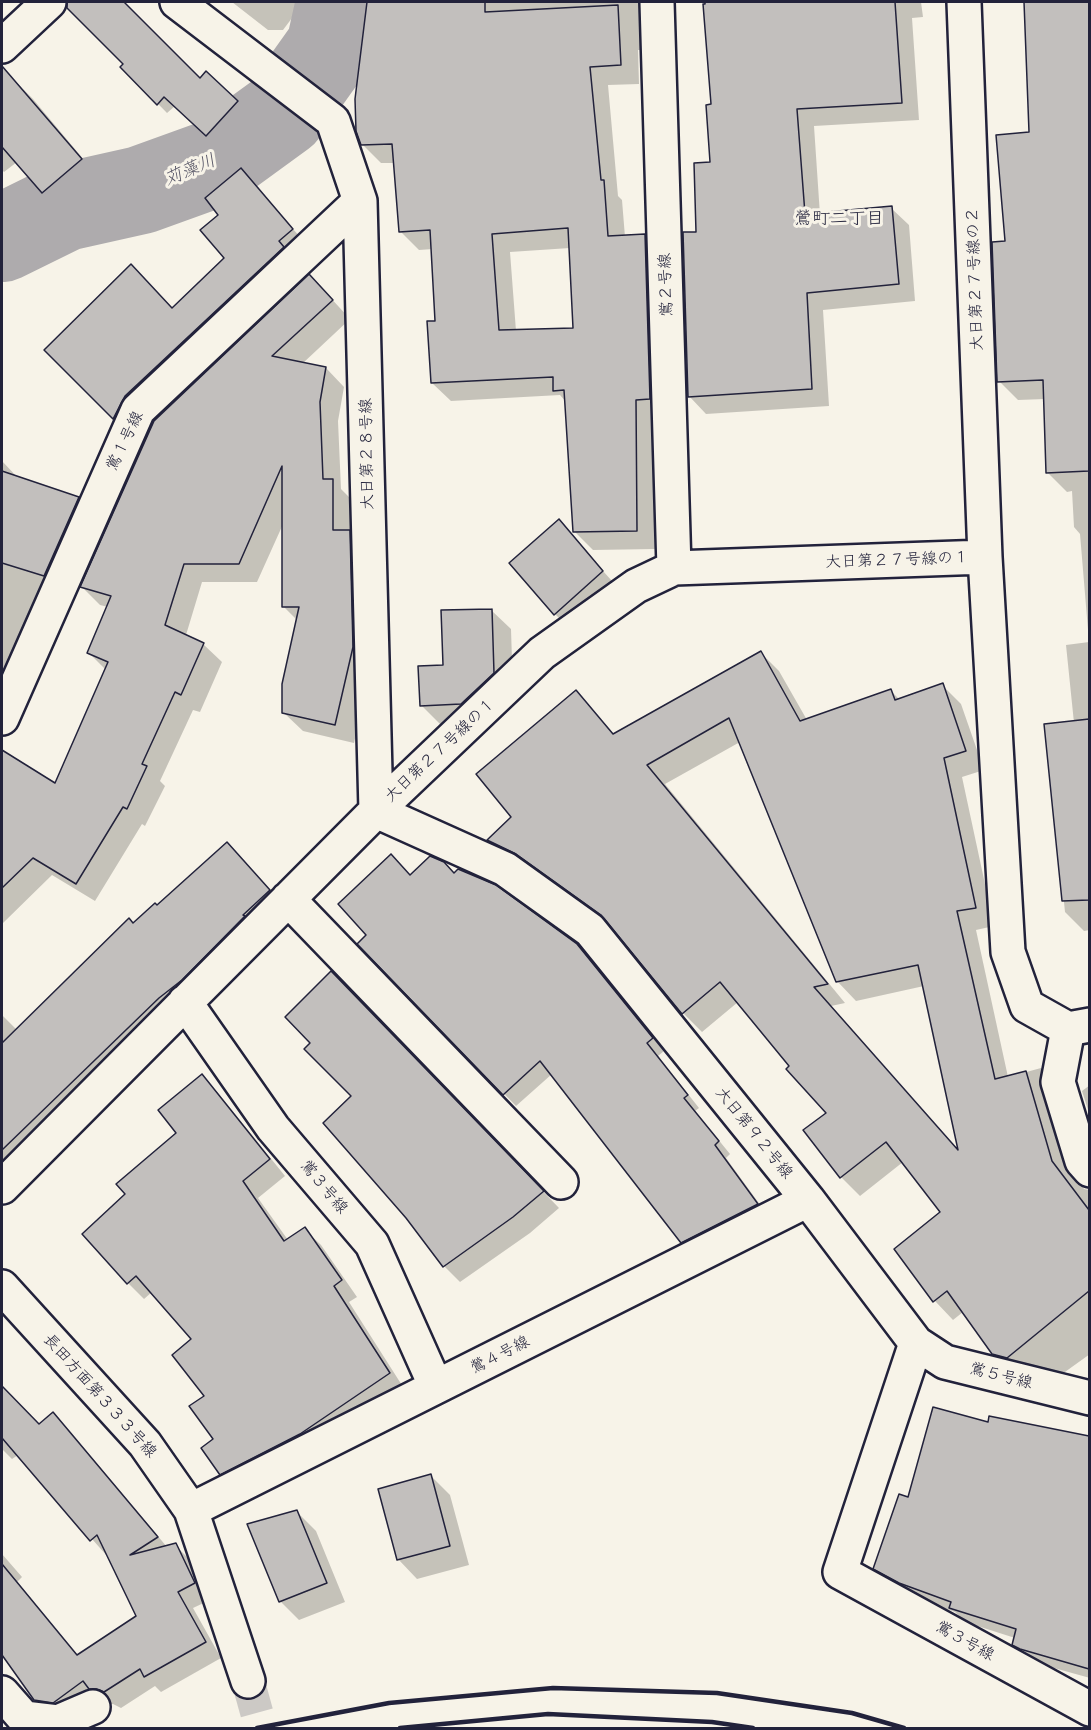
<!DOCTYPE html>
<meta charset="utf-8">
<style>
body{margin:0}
#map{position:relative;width:1091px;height:1730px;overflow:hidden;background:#f7f3e8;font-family:Delius,sans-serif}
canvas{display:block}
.frame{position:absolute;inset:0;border:3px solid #22223b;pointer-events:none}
</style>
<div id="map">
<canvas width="1091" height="1730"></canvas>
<div class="frame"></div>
</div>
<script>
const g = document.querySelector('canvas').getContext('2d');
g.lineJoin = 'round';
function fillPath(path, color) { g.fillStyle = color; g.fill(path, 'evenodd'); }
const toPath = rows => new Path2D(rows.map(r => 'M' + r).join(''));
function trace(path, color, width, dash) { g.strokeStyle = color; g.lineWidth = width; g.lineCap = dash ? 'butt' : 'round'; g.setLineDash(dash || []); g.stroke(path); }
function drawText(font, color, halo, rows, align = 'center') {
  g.font = font + ' Delius,"Klee One",sans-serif'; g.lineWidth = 6; g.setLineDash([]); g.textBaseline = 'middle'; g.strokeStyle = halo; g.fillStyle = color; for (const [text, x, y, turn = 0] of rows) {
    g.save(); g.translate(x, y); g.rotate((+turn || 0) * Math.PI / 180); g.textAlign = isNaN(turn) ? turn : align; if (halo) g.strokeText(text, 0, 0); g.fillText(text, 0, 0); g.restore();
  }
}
fillPath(toPath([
 [89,2,122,2,200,81,237,102,246,111,216,144,175,106,167,113,122,67,125,64,69,5],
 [232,2,304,2,283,30,268,30],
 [369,2,639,2,644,50,638,50,639,84,608,85,618,196,622,200,625,237,645,236,663,254,654,418,655,549,593,550,574,531,566,402,560,395,451,401,432,383,437,322,433,249,419,250,401,232,395,163,381,163,362,144,356,99],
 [570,248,574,330,516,331,510,252],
 [707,2,921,2,923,17,912,18,919,120,814,126,820,215,891,208,909,225,915,301,823,310,829,406,706,414,689,396,698,233,711,164,713,106],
 [1029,2,1090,2,1090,930,1084,931,1065,912,1046,726,1074,723,1066,645,1089,642,1080,534,1074,527,1072,491,1067,492,1048,473,1045,399,1018,400,999,381,1007,242,1030,133,1032,47],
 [14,80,33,99,100,179,62,211,17,162,4,172,2,170,2,90],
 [241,170,308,246,130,434,46,350,173,310,226,259],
 [328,295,350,319,302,364,326,368,344,387,338,421,341,489,351,499,351,533,368,550,371,666,354,743,303,731,284,713,298,621,284,607,284,522,257,582,202,582,186,635,203,644,222,662,200,712,193,710,160,781,165,786,145,826,142,824,95,901,52,875,2,924,2,752,55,785,106,670,88,652,108,607,100,605,82,587,155,422],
 [2,461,18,478,78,498,97,516,3,729,2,743],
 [558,521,621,591,574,633,555,614],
 [491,610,511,629,513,692,481,723,440,724,421,705,445,667],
 [760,652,779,671,807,720,891,691,900,700,942,685,961,704,984,770,962,777,994,926,976,930,1008,1077,1041,1068,1060,1087,1058,1108,1083,1187,1084,1189,1090,1190,1090,1354,1051,1382,1013,1373,994,1353,963,1312,953,1320,935,1301,942,1212,903,1162,860,1196,841,1177,828,1113,738,1002,702,1032,683,1013,613,927,536,872,508,859,489,841,513,817,576,692,615,735],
 [740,742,837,981,856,1001,924,986,960,1152,831,1006,845,1003,665,784],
 [227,844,286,908,2,1189,2,1015,17,1030,133,924,157,907],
 [454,875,576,945,589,958,664,1051,658,1056,699,1108,695,1111,730,1154,726,1158,769,1217,694,1254,682,1242,552,1074,516,1106,359,944,410,876],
 [347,989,559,1208,530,1233,460,1282,444,1266,407,1217,353,1096],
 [201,1077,218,1093,285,1176,258,1198,288,1240,304,1229,321,1245,357,1297,349,1302,405,1390,237,1490,221,1474,193,1340,152,1292,144,1299,128,1283,127,1194,179,1133],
 [1090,1085,1090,1116,1082,1091],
 [2,1387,39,1426,53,1414,69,1430,167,1547,175,1545,191,1561,210,1600,193,1608,221,1658,161,1692,155,1686,121,1708,113,1704,106,1705,52,1716,35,1699,2,1656,2,1554,22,1577,17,1582,78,1656,138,1616,107,1556,18,1455,12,1459,2,1449],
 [1060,1473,1090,1479,1090,1678,1036,1663,1028,1659,1014,1644,1015,1638,965,1622,955,1612,915,1597,889,1583,874,1568,909,1499],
 [431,1476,450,1495,469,1565,417,1579,398,1559],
 [297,1512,316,1531,345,1602,299,1620,280,1601]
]), '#0003');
trace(toPath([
 [2,238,65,207,141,190,213,164,283,113,330,47,340,2]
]), '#aeabad', 88);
const building = toPath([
 [67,2,124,2,200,78,206,71,238,101,206,136,164,97,157,105,120,67,123,64,67,8,67,2],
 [367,2,485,2,485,12,618,5,621,65,590,67,601,180,604,180,608,236,645,234,650,399,636,400,637,531,573,532,564,390,553,391,553,377,431,383,427,321,435,321,430,230,399,232,392,144,361,145,356,131,355,99,367,2],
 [568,228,573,328,499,330,492,234,568,228],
 [705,2,895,2,902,103,797,109,805,214,892,206,899,284,807,293,812,389,688,397,683,232,696,232,694,163,710,162,706,105,711,104,703,4,705,4,705,2],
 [1024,2,1089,2,1089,471,1046,473,1043,380,997,382,992,242,1005,241,996,135,1029,132,1024,2],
 [2,66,82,159,42,193,2,147,2,66],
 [241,168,293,229,279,241,284,247,125,396,113,419,44,350,131,264,172,308,224,258,200,230,218,215,205,198,241,168],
 [309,274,333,300,272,356,326,367,320,402,323,479,333,479,333,530,350,530,353,647,335,725,282,713,282,684,299,607,282,607,282,466,239,564,184,564,165,625,204,643,181,695,175,692,142,764,147,766,127,809,123,807,76,884,33,858,2,888,2,750,55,783,108,662,87,653,111,596,80,587,154,421,309,274],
 [2,471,79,497,44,576,2,563,2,471],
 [559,519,603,571,554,615,509,563,559,519],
 [492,609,494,673,461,704,420,706,418,666,443,665,441,610,492,609],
 [761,651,800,721,891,689,895,700,943,683,966,751,944,758,976,908,957,911,995,1079,1026,1071,1052,1161,1089,1210,1089,1291,1007,1358,992,1354,947,1291,933,1302,894,1249,940,1212,886,1142,840,1178,803,1130,826,1113,786,1069,789,1066,720,982,682,1014,601,915,516,854,487,840,511,817,476,774,576,690,613,734,761,651],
 [729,718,836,982,918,965,958,1150,814,987,828,984,647,765,729,718],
 [1089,719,1089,900,1062,901,1044,724,1089,719],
 [227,842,270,890,243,915,245,916,182,980,159,998,2,1150,2,1043,129,918,133,923,155,903,157,905,227,842],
 [391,854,410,875,430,856,444,862,454,873,458,869,496,885,577,944,653,1038,647,1043,688,1095,684,1098,719,1141,715,1145,758,1204,681,1243,540,1061,503,1095,357,944,366,935,338,904,391,854],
 [331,971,544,1191,513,1217,443,1267,406,1218,323,1123,351,1096,304,1049,310,1043,285,1017,331,971],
 [202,1074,270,1159,243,1181,284,1241,305,1227,342,1280,334,1286,390,1373,300,1434,220,1475,201,1448,213,1439,189,1406,204,1396,172,1355,191,1339,136,1276,127,1284,82,1234,125,1194,116,1184,176,1133,158,1110,202,1074],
 [2,1386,39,1424,53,1412,158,1537,130,1555,176,1543,195,1583,178,1592,206,1642,144,1677,140,1669,104,1692,96,1689,89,1689,83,1681,53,1703,34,1700,2,1655,2,1564,77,1655,136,1616,97,1535,90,1541,2,1438,2,1386],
 [933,1407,988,1422,989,1416,1089,1436,1089,1669,1020,1649,1012,1645,1016,1629,949,1608,951,1602,899,1583,873,1569,899,1494,908,1497,933,1407],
 [431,1474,450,1546,397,1560,378,1489,431,1474],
 [297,1510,327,1583,279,1602,247,1524,297,1510]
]);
fillPath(building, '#c2bfbd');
trace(building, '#22223b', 1.5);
trace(toPath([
 [248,1681,261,1728]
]), '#ccc9c5', 33, [33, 16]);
const minor = toPath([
 [177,2,333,121,360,201,376,811],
 [657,2,674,568],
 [964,2,985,557],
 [2,46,49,2],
 [2,718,138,410,360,201],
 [376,811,505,869,590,930,808,1200,916,1343,840,1572,1090,1709],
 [288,899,561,1182],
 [185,1002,273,1128,372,1244,436,1387],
 [1068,1029,1058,1082,1082,1161,1090,1170],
 [2,1187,376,811,542,653,636,586,674,568,985,557,1008,952,1027,1006,1068,1029,1090,1025],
 [2,1287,145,1444,191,1510,248,1681],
 [916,1343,945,1362,1090,1398],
 [191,1510,808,1200],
 [2,1693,24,1718,58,1722,93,1707]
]);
trace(minor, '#22223b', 38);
trace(minor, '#f7f3e8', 33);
trace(toPath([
 [257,1728,389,1703,553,1688,717,1693,852,1713,904,1728],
 [400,1728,548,1714,712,1722,753,1728]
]), '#22223b', 4.5);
drawText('16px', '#22223b', '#f7f3e8', [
 ["大日第２７号線の２",975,279,-92],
 ["鴬２号線",666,285,-92],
 ["鴬１号線",125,441,-64],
 ["大日第２８号線",367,454,-91],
 ["大日第２７号線の１",897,560,-2],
 ["大日第２７号線の１",440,750,-43],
 ["大日第９２号線",754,1133,51],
 ["鴬３号線",324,1187,50],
 ["鶯４号線",500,1355,-27],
 ["鴬５号線",1001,1376,14],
 ["長田方面第３３３号線",100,1396,48],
 ["鴬３号線",965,1641,29]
]);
drawText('italic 18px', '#535263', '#f7f3e8', [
 ["苅藻川",190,170,-23]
]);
drawText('18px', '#22223b', '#f7f3e8', [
 ["鶯町二丁目",839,219]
]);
</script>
